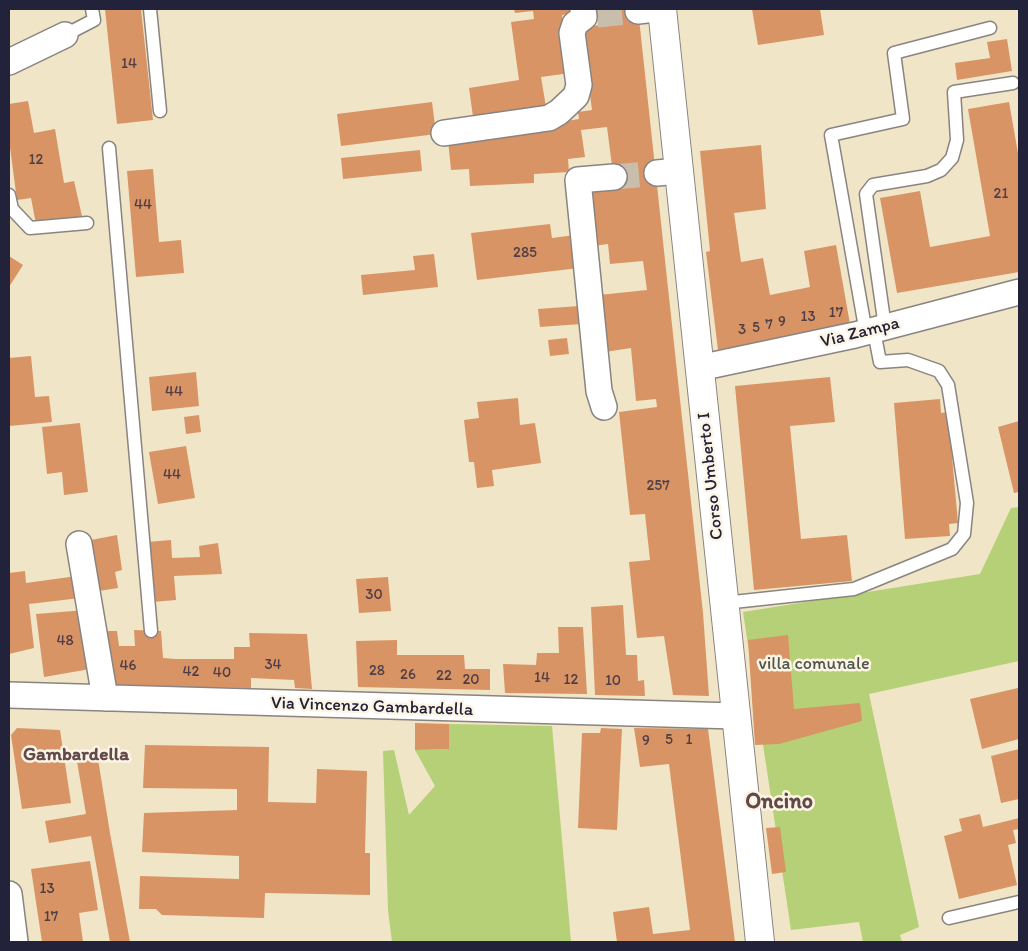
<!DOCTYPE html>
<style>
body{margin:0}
#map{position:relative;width:1028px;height:951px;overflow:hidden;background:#f1e5c7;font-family:Itim,sans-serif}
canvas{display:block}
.frame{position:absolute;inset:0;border:10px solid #22223b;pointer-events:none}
</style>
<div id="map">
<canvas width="1028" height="951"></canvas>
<div class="frame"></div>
</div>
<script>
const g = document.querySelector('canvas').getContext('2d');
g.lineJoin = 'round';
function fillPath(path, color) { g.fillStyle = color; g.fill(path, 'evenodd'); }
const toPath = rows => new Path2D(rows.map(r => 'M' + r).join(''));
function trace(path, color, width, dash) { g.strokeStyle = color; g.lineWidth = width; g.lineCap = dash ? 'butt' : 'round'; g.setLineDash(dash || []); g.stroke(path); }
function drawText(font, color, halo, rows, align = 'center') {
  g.font = font + ' Itim,sans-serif'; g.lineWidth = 5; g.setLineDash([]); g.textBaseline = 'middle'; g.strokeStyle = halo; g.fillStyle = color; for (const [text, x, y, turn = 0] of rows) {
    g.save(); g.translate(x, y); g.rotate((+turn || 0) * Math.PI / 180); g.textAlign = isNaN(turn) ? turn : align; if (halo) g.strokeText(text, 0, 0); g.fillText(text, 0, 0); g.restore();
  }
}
fillPath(toPath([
 [1019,507,1019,661,869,694,919,927,900,935,902,942,863,942,859,922,791,930,743,612,980,574,1011,508],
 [449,724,552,726,571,942,392,942,388,910,383,751,394,750,409,815,435,786,415,750,449,749]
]), '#b5d076');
fillPath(toPath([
 [105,9,141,9,153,120,117,124],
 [514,9,576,9,577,13,562,15,570,73,541,77,547,113,474,124,469,88,519,80,511,22,534,19,533,11,515,13],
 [596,9,638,9,703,613,709,696,673,695,664,636,637,638,629,562,650,560,645,514,630,515,619,412,657,407,656,399,636,401,631,348,605,352,599,295,647,290,643,261,610,264,608,244,593,246,587,193,615,189,607,127,581,130,585,157,568,159,569,172,534,174,534,183,470,186,469,169,451,170,448,140,579,119,578,112,592,110,581,28,599,25],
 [752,9,820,9,824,35,758,45],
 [1007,39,1012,71,957,80,955,63,990,58,987,42],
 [28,101,34,133,55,129,64,183,74,181,82,216,36,224,31,198,17,200,9,140,9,104],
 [432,102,436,134,341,146,337,114],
 [1009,102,1019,159,1019,272,897,293,880,198,920,191,930,247,990,236,968,109],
 [761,145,766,209,734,213,741,262,763,258,770,295,810,287,804,251,836,245,850,324,718,350,706,252,710,251,700,151],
 [420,150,422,171,343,179,341,158],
 [153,169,159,242,181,240,184,273,136,277,127,171],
 [550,224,552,238,575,235,579,268,477,280,471,233],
 [434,254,438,287,363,295,361,275,415,270,413,256],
 [9,256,23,265,9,287],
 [579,306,581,324,540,327,538,309],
 [567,338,569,354,550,356,548,340],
 [31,356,35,397,49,396,52,422,9,426,9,358],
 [196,372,199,406,152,411,149,377],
 [830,377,835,422,790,426,801,539,847,535,852,581,754,590,735,386],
 [518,398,520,425,535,423,541,463,492,470,494,486,477,488,474,462,469,462,464,420,479,418,477,402],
 [940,399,941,413,948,412,958,523,949,524,950,536,905,539,894,403],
 [199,415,201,432,186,434,184,417],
 [1019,421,1019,492,1014,493,998,427],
 [80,423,88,492,64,495,62,472,47,474,42,427],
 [186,446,195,498,158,504,149,452],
 [117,535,122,570,115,572,118,588,99,591,91,540],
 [171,540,172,558,200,557,199,546,218,543,222,574,174,576,176,600,152,602,147,542],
 [25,571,26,583,77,576,80,598,29,604,34,648,9,654,9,573],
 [388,577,391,611,359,613,356,579],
 [623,605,626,655,637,655,638,681,644,680,645,696,595,695,591,607],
 [86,610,96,668,44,677,36,614],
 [558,627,583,627,587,694,505,693,503,664,536,665,537,653,559,653],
 [134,630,161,631,163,658,176,659,234,659,234,647,250,647,249,633,307,634,312,689,295,688,294,680,251,678,251,688,109,686,102,631,117,631,119,646,135,646],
 [788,635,794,709,860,703,862,721,779,744,755,745,748,640],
 [397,640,397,655,464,655,465,669,490,669,490,690,358,687,356,641],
 [1018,688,1019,739,982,749,970,699],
 [415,723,449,724,449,749,415,750],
 [17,728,60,730,71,803,22,809,11,735],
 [601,728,622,729,617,830,578,828,582,733,600,733],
 [634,728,708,729,735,942,617,942,613,912,649,907,653,934,690,930,669,764,640,767],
 [145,745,269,747,268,802,316,803,317,769,367,771,365,853,370,853,370,895,265,893,264,918,162,915,156,909,139,909,140,876,239,879,239,856,142,852,144,813,237,810,237,789,143,788],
 [1019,749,1019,799,1001,803,991,756],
 [97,753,110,833,130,942,110,942,91,836,49,843,45,821,86,814,76,756],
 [980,814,983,827,1019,818,1019,829,1013,830,1016,843,1008,845,1017,885,959,899,944,836,962,831,959,819],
 [780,827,786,872,772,874,766,828],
 [90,861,98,910,79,913,83,942,42,942,31,869]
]), '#d99465');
trace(toPath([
 [597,15,638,11],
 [614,177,657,173]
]), '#c8beab', 25, [25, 12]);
const service = toPath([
 [150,9,160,111],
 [65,35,94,20,92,9],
 [109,148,151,631],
 [9,195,12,209,30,228,87,223],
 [885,327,866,194,873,185,927,176,941,170,952,158,957,140,954,92,1013,83],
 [866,333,831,135,903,119,894,53,990,28],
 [724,603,854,589,952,549,964,534,967,503,948,385,939,371,908,360,880,362,874,331],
 [949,918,1019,902]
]);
const minor = toPath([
 [638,11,655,9],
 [9,62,65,35],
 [444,133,549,118,559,112,576,96,579,85,572,33,575,24,584,17,583,9],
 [657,173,679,171],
 [699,368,855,335,1019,292],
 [604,407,599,391,578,180,614,177],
 [79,544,105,698],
 [9,695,735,716],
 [9,894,15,942]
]);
const tertiary = toPath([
 [662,9,760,942]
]);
trace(service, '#8a8481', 15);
trace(minor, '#8a8481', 28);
trace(tertiary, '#8a8481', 30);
trace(service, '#fff', 12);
trace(minor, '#fff', 25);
trace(tertiary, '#fff', 28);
drawText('15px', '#503e46', null, [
 ["14",129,64],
 ["12",36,160],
 ["21",1001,194],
 ["44",143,205],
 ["285",525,253],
 ["17",836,313],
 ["13",808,317],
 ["9",782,322],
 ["7",769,325],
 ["5",756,328],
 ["3",742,330],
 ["44",174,392],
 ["44",172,475],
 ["257",658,486],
 ["30",374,595],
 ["48",65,641],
 ["34",273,665],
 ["46",128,666],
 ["28",377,671],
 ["42",191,672],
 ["40",222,673],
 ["26",408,675],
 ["22",444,676],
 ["14",542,678],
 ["20",471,680],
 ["12",571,680],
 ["10",613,681],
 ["5",669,740],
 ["1",689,740],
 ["9",646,741],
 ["13",47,889],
 ["17",51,917]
]);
drawText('18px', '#22223b', '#fcf5e5', [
 ["Via Zampa",860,333,-14],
 ["Corso Umberto I",711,476,-96],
 ["Via Vincenzo Gambardella",372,707,2]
]);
drawText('18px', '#4e564d', '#fcf5e5', [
 ["villa comunale",814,664]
]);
drawText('bold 19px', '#624a4a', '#fcf5e5', [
 ["Gambardella",76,755]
]);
drawText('bold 22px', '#624a4a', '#fcf5e5', [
 ["Oncino",779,802]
]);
</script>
